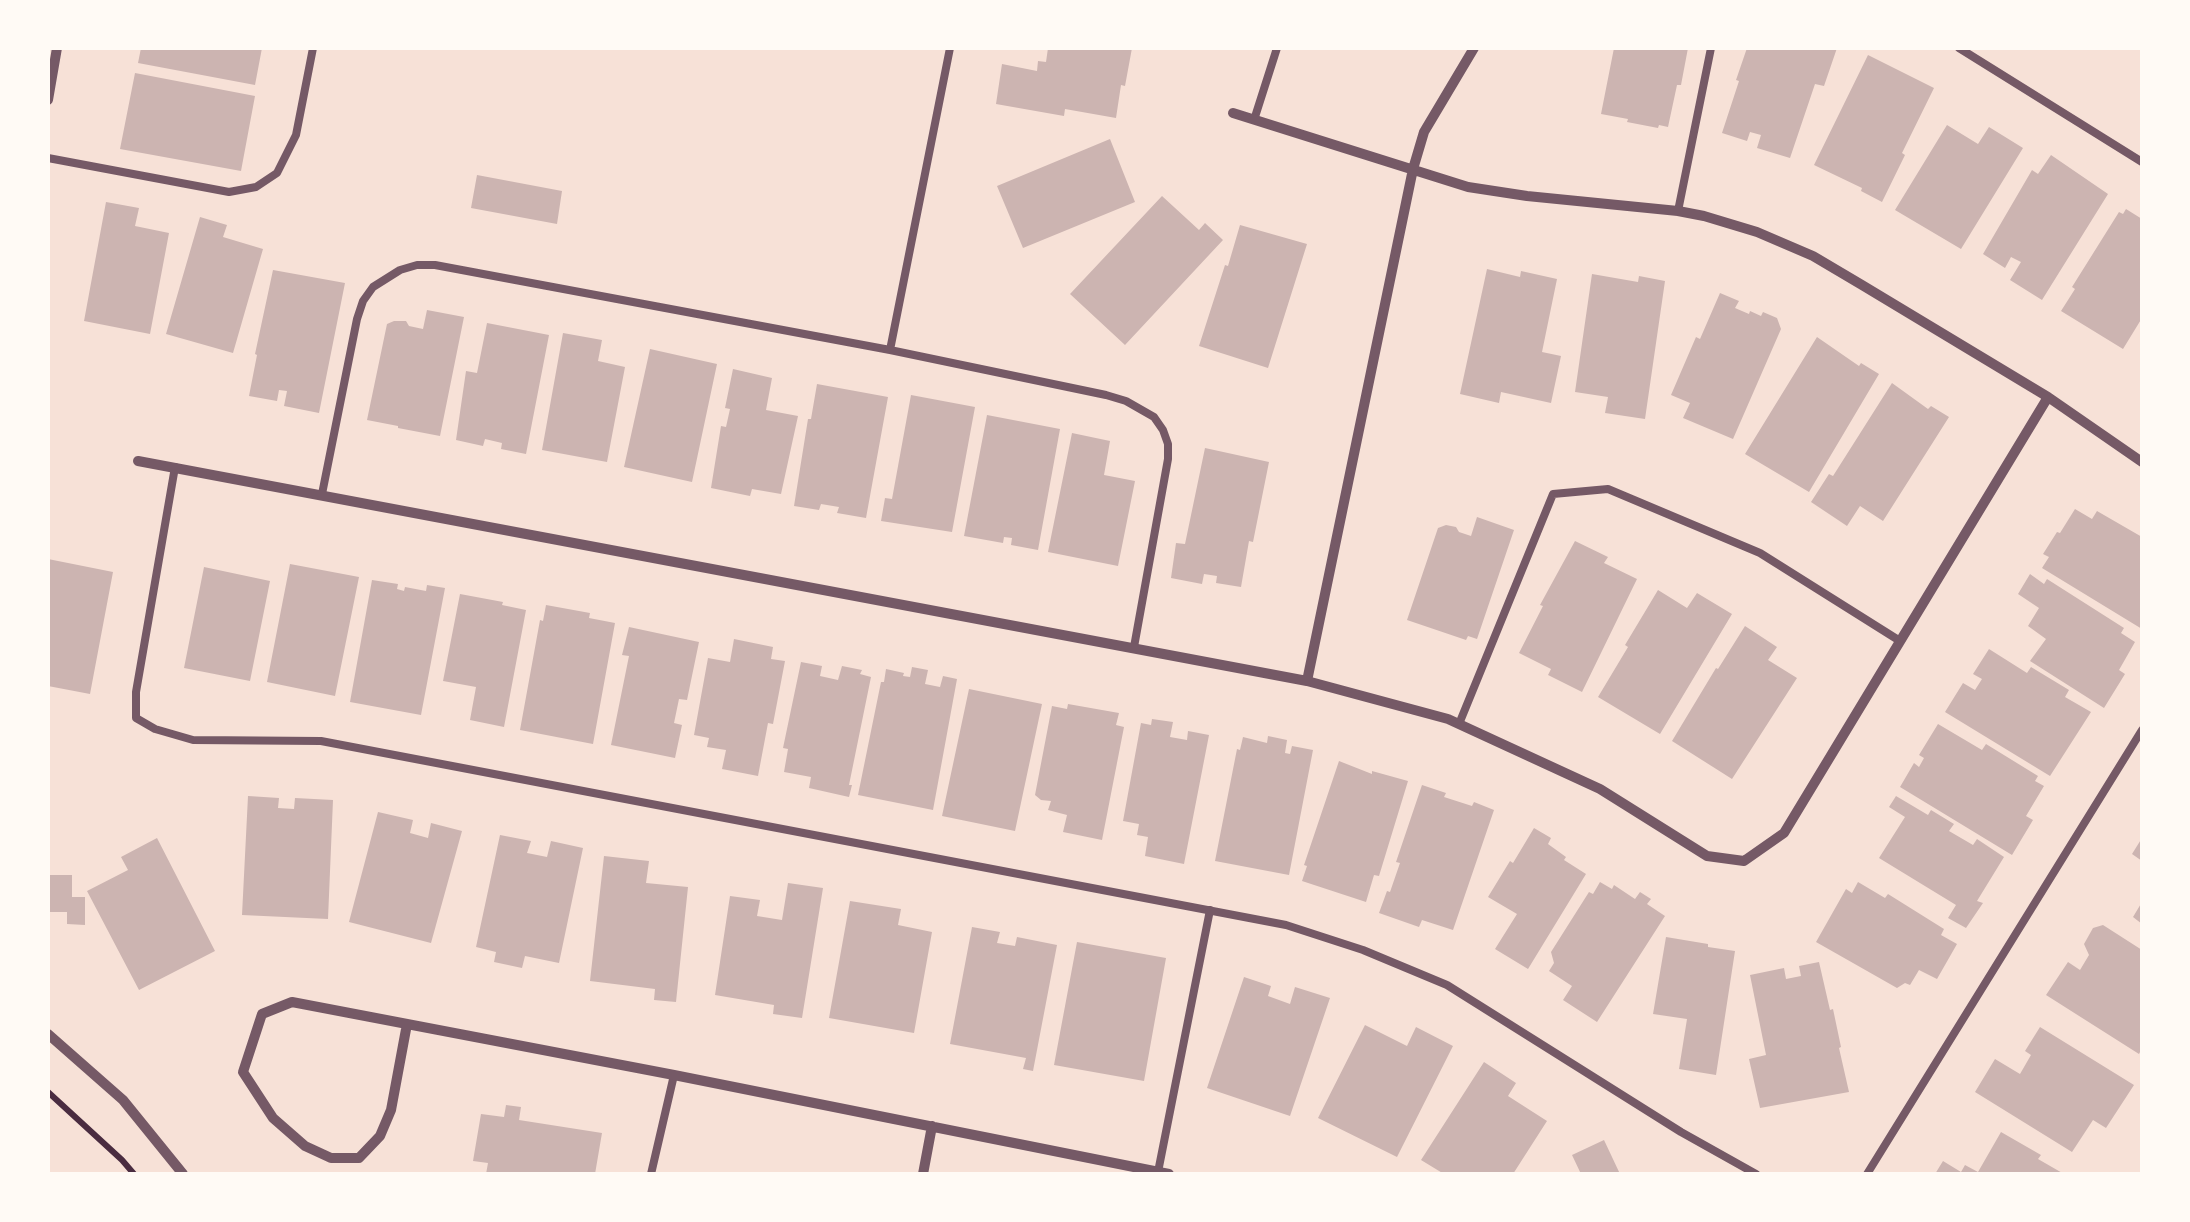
<!DOCTYPE html>
<style>
body{margin:0}
#map{position:relative;width:2190px;height:1222px;overflow:hidden;background:#f7e1d7;font-family:"Fira Sans Condensed",sans-serif}
canvas{display:block}
.frame{position:absolute;inset:0;border:50px solid #fffaf5;pointer-events:none}
</style>
<div id="map">
<canvas width="2190" height="1222"></canvas>
<div class="frame"></div>
</div>
<script>
const g = document.querySelector('canvas').getContext('2d');
g.lineJoin = 'round';
function fillPath(path, color) { g.fillStyle = color; g.fill(path, 'evenodd'); }
const toPath = rows => new Path2D(rows.map(r => 'M' + r).join(''));
function trace(path, color, width, dash) { g.strokeStyle = color; g.lineWidth = width; g.lineCap = dash ? 'butt' : 'round'; g.setLineDash(dash || []); g.stroke(path); }
fillPath(toPath([
 [141,48,262,48,255,85,138,63],
 [1048,48,1132,48,1125,86,1121,85,1116,118,1065,109,1064,116,996,104,1002,64,1037,71,1038,61,1046,62],
 [1614,48,1688,48,1681,85,1677,85,1668,127,1659,125,1658,128,1627,122,1628,119,1601,114],
 [1747,48,1837,48,1824,86,1815,84,1790,158,1757,148,1761,135,1750,132,1747,141,1722,133,1739,81,1736,80],
 [1868,55,1934,88,1902,153,1905,155,1882,202,1861,191,1862,188,1814,165],
 [135,73,255,96,241,171,120,149],
 [1947,125,1978,144,1989,127,2023,148,1961,249,1895,210],
 [1110,139,1135,202,1023,248,997,186],
 [2051,155,2108,194,2042,300,2010,280,2021,262,2011,257,2005,268,1983,254,2032,170,2038,174],
 [477,175,562,191,557,224,471,208],
 [1162,196,1199,230,1205,223,1223,240,1125,345,1070,294],
 [106,202,139,208,135,226,169,233,150,334,84,321],
 [2126,209,2142,219,2142,318,2123,349,2061,311,2075,289,2072,287,2119,212,2123,214],
 [200,217,227,225,223,237,263,249,233,353,166,334],
 [1240,225,1307,244,1268,368,1199,346,1225,265,1228,266],
 [1487,269,1520,277,1521,271,1557,279,1542,352,1561,356,1551,403,1501,392,1499,403,1460,394],
 [273,270,345,283,319,413,284,406,287,391,279,390,277,401,249,396,257,355,255,354],
 [1592,274,1638,282,1639,276,1665,281,1645,419,1605,413,1608,397,1575,392],
 [1720,293,1739,301,1735,308,1749,314,1750,311,1761,316,1763,312,1777,318,1781,329,1733,439,1683,418,1690,403,1671,395,1696,337,1700,339],
 [427,310,464,317,440,436,398,428,398,426,367,420,387,324,394,321,406,321,409,326,423,329],
 [487,323,549,335,526,454,501,449,502,443,485,439,483,446,456,440,466,371,477,373],
 [563,333,602,340,598,361,625,367,607,462,542,450],
 [1817,337,1859,366,1861,363,1879,374,1809,492,1745,454],
 [650,349,717,364,692,482,624,467],
 [733,369,772,378,766,410,798,416,781,494,752,489,750,496,711,488,721,426,726,427,730,409,725,408],
 [1892,383,1928,409,1931,406,1949,417,1883,521,1860,506,1847,526,1811,502,1829,474,1833,476],
 [817,384,888,397,866,518,837,513,839,507,821,504,819,510,794,506,808,419,811,419],
 [911,395,975,407,952,532,881,521,885,498,892,499],
 [987,415,1060,429,1038,550,1011,545,1012,538,1004,537,1003,543,964,536],
 [1072,433,1110,441,1104,475,1135,481,1118,566,1048,552],
 [1205,448,1269,462,1253,542,1249,541,1241,587,1216,583,1217,576,1204,574,1202,584,1171,578,1176,543,1185,544],
 [2075,509,2092,519,2097,511,2142,537,2142,629,2042,568,2049,557,2043,554,2057,532,2060,533],
 [1477,517,1514,530,1477,639,1468,636,1466,640,1407,620,1438,528,1446,525,1456,527,1459,532,1471,536],
 [1575,541,1608,557,1604,563,1637,579,1582,692,1548,675,1551,669,1519,653,1543,606,1540,605],
 [48,559,113,572,90,694,48,686],
 [290,564,359,577,335,696,267,682],
 [204,567,270,581,250,681,184,668],
 [2030,574,2044,584,2047,579,2124,628,2121,633,2135,642,2119,670,2125,674,2104,708,2030,661,2046,639,2028,626,2039,608,2018,594],
 [372,580,398,584,397,589,404,591,405,587,426,591,427,585,445,588,421,715,350,702],
 [1658,590,1687,608,1697,593,1732,614,1660,734,1598,697,1628,647,1625,645],
 [460,594,503,602,502,605,526,610,504,727,470,720,476,687,443,681],
 [546,605,590,613,589,618,615,623,593,744,520,730,540,620,543,621],
 [1745,626,1777,647,1768,660,1797,678,1732,779,1672,741,1716,668,1718,669],
 [629,627,699,642,687,700,679,699,674,723,682,725,675,758,611,745,629,656,622,655],
 [734,639,773,647,771,659,785,661,773,724,768,723,758,776,722,769,726,750,707,747,709,738,694,735,708,658,730,662],
 [1989,649,2027,673,2031,667,2069,690,2065,697,2091,712,2050,776,1945,712,1963,683,1975,690,1982,679,1973,674],
 [801,662,822,666,820,676,838,680,842,666,862,670,860,674,871,677,849,785,852,785,849,797,809,788,811,777,784,772,788,749,783,748],
 [912,667,928,670,925,684,940,687,943,676,957,679,933,810,858,795,881,682,884,682,886,669,904,673,903,676,910,677],
 [969,689,1042,704,1015,831,942,816],
 [1068,704,1119,713,1116,725,1124,727,1102,840,1063,832,1067,815,1048,810,1051,801,1041,800,1035,795,1052,706,1067,709],
 [1152,719,1173,722,1170,737,1187,740,1188,731,1209,735,1184,864,1145,856,1148,837,1137,835,1139,824,1123,821,1141,723,1151,725],
 [1938,724,1982,750,1986,744,2038,776,2035,781,2044,786,2026,816,2033,820,2012,855,1900,787,1914,763,1919,767,1924,758,1919,755],
 [1268,736,1287,740,1285,753,1290,754,1292,746,1313,750,1289,875,1215,861,1237,749,1240,750,1243,737,1267,743],
 [1339,761,1372,774,1372,771,1408,781,1379,876,1374,875,1366,902,1302,881,1307,866,1304,865],
 [1422,785,1446,793,1444,797,1472,806,1474,802,1494,810,1453,930,1422,920,1419,927,1379,913,1387,891,1390,892,1400,863,1396,862],
 [248,796,279,798,278,808,294,809,295,798,333,800,328,919,242,915],
 [1896,796,1928,815,1931,810,1954,824,1949,831,1973,845,1977,839,2004,857,1977,901,1983,903,1966,928,1948,918,1956,905,1879,858,1905,817,1889,807],
 [378,812,413,820,410,833,428,838,431,823,462,831,431,943,349,922],
 [1534,828,1551,838,1548,844,1566,857,1564,860,1586,874,1528,969,1495,949,1517,914,1488,897,1510,861,1513,863],
 [500,835,531,841,527,853,547,857,551,841,583,848,559,963,525,956,522,968,494,962,496,952,476,947],
 [157,838,215,951,139,990,87,891,128,870,121,857],
 [2142,838,2142,861,2132,854],
 [604,856,649,861,646,883,688,887,676,1002,654,1000,655,989,590,981],
 [48,875,72,875,72,897,85,897,85,925,67,924,67,912,48,912],
 [1600,882,1612,889,1614,885,1635,899,1640,892,1651,899,1647,904,1665,916,1597,1022,1563,1000,1572,986,1549,971,1554,963,1551,952,1589,892,1593,894],
 [1858,882,1885,898,1888,894,1944,929,1941,935,1957,944,1937,979,1919,970,1910,985,1905,983,1897,988,1816,942,1846,889,1852,893],
 [788,883,823,888,802,1018,773,1014,774,1005,715,995,730,896,760,900,757,916,782,920],
 [850,901,901,909,898,925,932,932,914,1033,829,1018],
 [2142,902,2142,924,2133,917],
 [2103,925,2142,950,2142,1048,2139,1054,2046,995,2068,962,2080,970,2089,955,2084,944,2093,928],
 [972,927,1000,932,997,943,1015,946,1017,937,1057,945,1033,1071,1023,1069,1026,1058,950,1044],
 [1666,937,1708,944,1708,947,1735,951,1716,1075,1679,1069,1687,1019,1653,1014],
 [1077,942,1166,958,1144,1081,1054,1065],
 [1819,962,1830,1010,1833,1009,1841,1047,1839,1048,1849,1092,1760,1108,1749,1059,1766,1055,1750,975,1784,968,1786,979,1801,976,1799,966],
 [1244,977,1271,986,1268,996,1290,1004,1295,987,1330,998,1290,1116,1207,1088],
 [1365,1025,1407,1046,1416,1027,1453,1046,1397,1157,1318,1118],
 [2040,1027,2134,1085,2106,1128,2093,1120,2072,1152,1975,1092,1995,1059,2020,1074,2031,1055,2025,1051],
 [1484,1062,1516,1083,1508,1096,1547,1121,1513,1174,1444,1174,1421,1160],
 [506,1105,521,1107,519,1120,602,1133,595,1174,486,1174,488,1163,473,1161,481,1114,504,1117],
 [2001,1132,2041,1155,2038,1159,2064,1174,1935,1174,1943,1161,1961,1172,1965,1165,1978,1172],
 [1604,1140,1620,1174,1581,1174,1572,1155]
]), '#ccb4b1');
trace(toPath([
 [48,1092,122,1160,134,1174]
]), '#4a2c40', 6);
trace(toPath([
 [1959,48,2142,162],
 [1254,120,1277,48],
 [48,158,229,192,256,187,277,173,296,135,313,48],
 [1678,211,1711,48],
 [890,350,950,48],
 [175,467,136,692,136,718,155,729,193,740,321,741,1286,925,1363,950,1447,985,1681,1132,1756,1174],
 [322,494,357,319,363,301,373,287,400,270,417,265,435,265,890,350,1106,395,1126,401,1154,417,1163,430,1168,444,1168,459,1134,647],
 [1459,724,1553,494,1608,489,1760,553,1900,641],
 [1158,1172,1210,910],
 [651,1174,674,1075],
 [1867,1174,2142,730]
]), '#755966', 8);
trace(toPath([
 [48,100,57,48],
 [1233,113,1468,187,1527,196,1678,211,1704,216,1757,232,1813,256,1862,285,2048,397,2142,462],
 [138,461,1307,681,1448,719,1600,789,1707,856,1744,861,1784,833,2048,397],
 [1307,681,1413,169,1424,132,1474,48],
 [407,1024,391,1110,380,1136,359,1158,331,1158,305,1146,273,1118,243,1072,262,1014,292,1002,674,1075,1169,1174],
 [48,1034,123,1100,183,1174],
 [923,1174,932,1126]
]), '#755966', 10);
</script>
